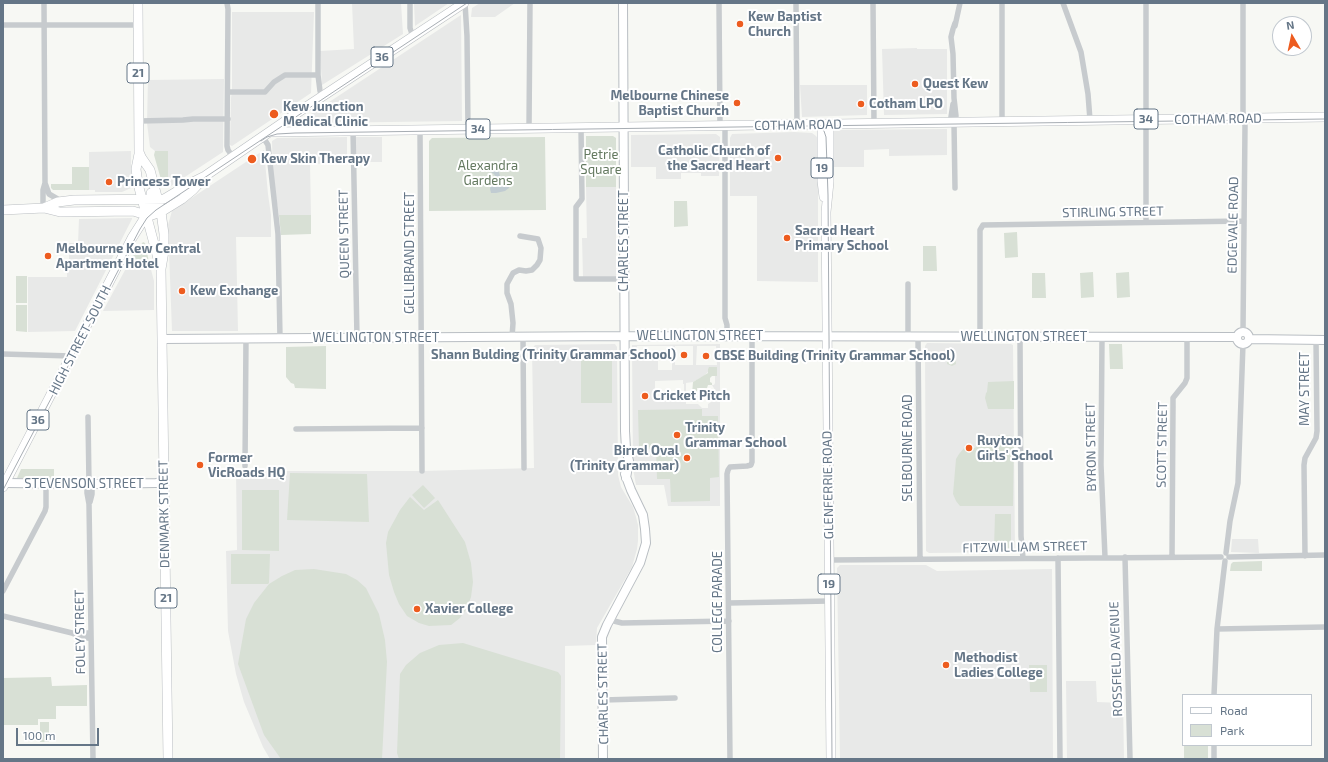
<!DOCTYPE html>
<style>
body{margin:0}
#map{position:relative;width:1328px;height:762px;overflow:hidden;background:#f7f8f4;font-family:"Exo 2",sans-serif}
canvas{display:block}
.frame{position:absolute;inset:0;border:4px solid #657687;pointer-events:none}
.legend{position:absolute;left:1182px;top:694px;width:130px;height:52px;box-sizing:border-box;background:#fff;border:1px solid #c1c8cf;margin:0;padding:5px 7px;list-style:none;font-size:12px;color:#657687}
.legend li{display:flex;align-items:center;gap:8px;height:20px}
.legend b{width:20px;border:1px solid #c1c8cf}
.north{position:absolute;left:1272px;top:16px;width:40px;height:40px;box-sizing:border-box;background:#fff;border:1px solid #c1c8cf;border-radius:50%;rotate:351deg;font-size:11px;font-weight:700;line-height:16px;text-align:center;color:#657687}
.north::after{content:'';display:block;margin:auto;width:14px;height:18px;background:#ed5c1f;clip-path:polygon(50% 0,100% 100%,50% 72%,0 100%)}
.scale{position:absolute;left:16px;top:728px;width:83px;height:18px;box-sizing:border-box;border:2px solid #657687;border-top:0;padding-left:5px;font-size:12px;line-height:14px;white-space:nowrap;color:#657687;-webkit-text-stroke:3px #fff;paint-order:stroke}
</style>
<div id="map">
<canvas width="1328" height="762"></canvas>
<div class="frame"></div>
<ul class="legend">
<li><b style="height:5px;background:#fff"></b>Road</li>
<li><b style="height:11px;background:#d8e0d5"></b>Park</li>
</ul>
<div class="north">N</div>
<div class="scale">100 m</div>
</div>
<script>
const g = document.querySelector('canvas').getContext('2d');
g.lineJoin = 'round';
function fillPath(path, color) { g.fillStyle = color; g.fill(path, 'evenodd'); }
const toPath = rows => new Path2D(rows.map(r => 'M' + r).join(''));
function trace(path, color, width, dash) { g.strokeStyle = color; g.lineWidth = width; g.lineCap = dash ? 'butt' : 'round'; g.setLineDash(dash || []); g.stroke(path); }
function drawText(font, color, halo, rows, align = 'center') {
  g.font = font + ' "Exo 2",sans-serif'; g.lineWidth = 4; g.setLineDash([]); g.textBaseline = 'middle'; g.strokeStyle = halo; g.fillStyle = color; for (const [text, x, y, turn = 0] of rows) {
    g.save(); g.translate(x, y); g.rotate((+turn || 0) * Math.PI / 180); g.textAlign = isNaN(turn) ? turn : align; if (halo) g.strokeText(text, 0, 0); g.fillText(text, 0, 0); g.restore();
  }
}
fillPath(toPath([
 [352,3,401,3,403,34,322,85,320,51,354,49],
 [414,3,449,3,415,26],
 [480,3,515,3,495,17,471,17,472,8],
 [232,12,314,12,311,93,232,146,230,145,231,98,232,90],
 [461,15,462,121,317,123,311,114],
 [917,48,917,49,947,49,947,114,884,115,882,49],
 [224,79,223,152,168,188,168,151,155,151,150,147,147,123,148,80],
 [800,85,867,85,867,115,802,117],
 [947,129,947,155,889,156,889,149,864,150,864,167,833,167,832,130],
 [794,132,812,133,816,136,818,139,818,282,757,281,757,196,730,196,730,138,732,134],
 [716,134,720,137,719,176,701,176,701,173,681,173,681,179,656,179,656,167,631,167,631,135],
 [347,137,347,163,310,164,311,215,279,215,273,179,272,141,277,138],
 [354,137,382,137,382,162,354,162],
 [264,150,268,194,271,215,271,237,236,237,238,331,172,331,168,225,172,211],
 [131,151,131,188,122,192,95,192,95,190,89,190,89,152],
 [586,187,616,187,616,277,583,277,582,238,587,238],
 [132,218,132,219,75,331,28,332,28,277,67,277,67,262,69,262,69,243,78,243,79,219],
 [131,259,140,263,149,262,154,281,154,310,103,311],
 [927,343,1011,344,1013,345,1015,551,1013,552,929,553,926,551,925,346],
 [615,344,617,347,618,475,621,487,633,507,636,517,638,525,638,541,637,549,632,567,597,628,596,645,565,646,565,759,270,759,263,747,244,702,236,674,228,631,226,551,237,550,236,471,422,471,534,468,532,349,535,345],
 [720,344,720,506,668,506,664,485,636,485,633,469,632,345],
 [637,346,671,346,671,354,638,355],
 [675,346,693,346,693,365,675,365],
 [697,346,716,346,717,365,696,365],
 [658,355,672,355,672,370,658,370],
 [710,367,712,367,717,376,715,376,715,383,714,385,712,385,715,390,714,400,708,404,708,408,702,408,698,404,686,404,686,383,693,382,704,376,708,372,708,369],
 [683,380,683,384,684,384,684,399,655,399,655,381],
 [1232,539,1258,539,1259,553,1231,552],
 [840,565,926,565,937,571,1052,569,1053,759,840,759,837,568],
 [1066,681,1096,681,1097,702,1123,703,1124,759,1067,759]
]), '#e8e9e8');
fillPath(toPath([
 [586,136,613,136,616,138,616,187,586,187],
 [545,137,546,210,429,211,429,141,432,138],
 [155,151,168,151,168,188,165,187,162,183,154,155],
 [72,167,89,167,89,190,53,190,51,188,51,184,72,184],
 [674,201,687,201,688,226,674,227],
 [279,215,311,215,311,234,281,235],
 [1017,232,1018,257,1005,258,1004,233],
 [143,242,145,243,149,262,140,263,131,259],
 [923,246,936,246,937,271,923,271],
 [1093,272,1094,297,1081,298,1080,273],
 [1129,272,1130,297,1117,298,1116,273],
 [1032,273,1045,273,1046,298,1032,298],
 [16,276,27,276,27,303,16,303],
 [16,305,27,305,27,332,16,331],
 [1109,344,1122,344,1123,369,1110,369],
 [326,346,326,389,295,388,294,384,291,383,286,377,286,347],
 [945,353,951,356,955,355,956,364,952,366,947,364,947,355,945,354,942,355],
 [581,358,612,358,612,403,581,403],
 [709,367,717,367,717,376,712,376,710,378,710,382,712,383,712,385,708,385,707,388,697,388,697,394,692,394,693,382,708,373,708,369],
 [1014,381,1014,409,988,409,985,398,986,393,987,392,988,382],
 [702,409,702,416,718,416,719,477,710,478,710,501,671,502,670,479,657,479,656,449,639,449,638,410],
 [998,435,1014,436,1013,506,960,506,956,501,953,494,956,459,959,454,965,447,975,448,980,442,991,441,995,436,998,437],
 [21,469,54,469,54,478,17,478],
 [290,473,367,474,369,522,287,520],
 [423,485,435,498,424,508,412,495],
 [242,490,279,490,279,551,242,550],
 [410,497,424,510,438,500,465,542,471,563,473,582,471,597,467,608,460,618,451,625,429,626,419,623,407,616,399,604,394,592,389,575,386,543,388,532,400,510],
 [995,514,1011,514,1011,548,994,548],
 [231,554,270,554,269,583,268,584,231,584],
 [1262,561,1262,571,1230,571,1231,564,1233,562],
 [314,569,346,574,357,580,366,588,379,614,385,640,387,662,382,759,281,759,264,735,238,664,246,619,254,603,269,584,282,576,295,570],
 [463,643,558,672,561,676,560,759,399,759,397,753,400,674,406,665,420,653,439,645],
 [1029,665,1047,665,1047,692,1030,692],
 [51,677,52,686,87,685,87,706,56,706,56,719,38,719,38,725,3,725,3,678],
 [40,722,49,722,49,742,40,742],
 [1184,745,1208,745,1208,759,1184,759]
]), '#d8e0d5');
fillPath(toPath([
 [500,162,502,166,499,172,500,176,507,178,510,184,509,188,505,191,496,193,491,193,490,189,491,184,492,180,496,177,494,174,491,172,489,165]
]), '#c1ccd2');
const secondary = toPath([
 [623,3,625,431,626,449,629,461,626,478],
 '1237 338a6 6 0 1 1 12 0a6 6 0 1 1-12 0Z',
 [163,339,625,336,1237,337],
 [1249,339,1325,340],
 [5,483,97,484,156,483,164,482],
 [603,759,602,637,607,625,640,563,646,543,645,529,643,515,631,490,625,474]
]);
const primary = toPath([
 [138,3,139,152,142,159],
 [822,125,822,181,824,197],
 [829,125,829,182,826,212,831,759],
 [271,132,1325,117],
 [139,154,150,170,161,212,164,234,164,251,161,269,168,759],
 [139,154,136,169,138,184,160,266],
 [44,208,58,202,74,200,164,199,189,184,205,176,300,111,464,3],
 [3,210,44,208,60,212,133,211,146,215,152,215,161,212,182,199,193,190,203,179],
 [3,487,132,238,151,208,152,201,151,193]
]);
trace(secondary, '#b9bec3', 10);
trace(primary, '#babec2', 10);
trace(toPath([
 [227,3,228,9,227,146,228,150,233,157],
 [318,3,318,75,320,91,323,96],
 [410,3,410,28,413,37],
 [465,3,467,36,468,129],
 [719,3,720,126],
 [796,3,797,125],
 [873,3,874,124],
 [1002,3,1002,122],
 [1063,3,1081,52,1088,94,1090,120],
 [1146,3,1146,222],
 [1243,3,1243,112,1245,126,1243,331],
 [955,23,953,29,951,37,953,54,954,98,956,116,955,121,954,123,955,188],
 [3,25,138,25],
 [955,26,960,3],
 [228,92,265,92,274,82,285,75,318,75],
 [953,104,951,117,954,123],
 [139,121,183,120,193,119,228,119],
 [725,126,725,318,727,325,727,336],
 [529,128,530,3],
 [581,128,582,199,576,207,576,279,625,279],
 [353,130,357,338],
 [420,130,422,471],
 [263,137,268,145,278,234,280,338],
 [45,183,49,194,61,201],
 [43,208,43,190,45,183,44,3],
 [908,284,908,337],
 [980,336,980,230,983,225,1244,221],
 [512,337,513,323,511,304,507,293,507,284,513,273,519,270,526,271,532,270,537,265,540,260,541,248,538,239,520,236],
 [523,337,524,468],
 [918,337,920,559],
 [1020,337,1021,536,1023,558],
 [1102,337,1101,465,1105,557],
 [3,354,71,356],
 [88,417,89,484],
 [296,429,422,428],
 [245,466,246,338],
 [87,484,87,493,89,504,93,759],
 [90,502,92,494,92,484],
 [1226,553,1230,521,1238,483,1243,344],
 [1305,556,1304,465,1305,458,1316,438,1317,431,1316,340],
 [1125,557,1130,759],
 [1172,557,1173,406,1173,398,1185,383,1187,378,1187,337],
 [1229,557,1325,555],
 [1058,558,1060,759],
 [829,560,1221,557],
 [3,591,45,511,46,507,46,484],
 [729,603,829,601],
 [3,616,72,633,83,638,91,638],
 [610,620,622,623,729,621],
 [1217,629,1325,627],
 [74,633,91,633],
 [1214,695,1217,629,1225,561],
 [603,700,675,698],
 [1214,745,1214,759],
 [730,759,727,474,728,470,730,467,747,466,751,465,752,462,752,336]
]), '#c7cbce', 5.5);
trace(secondary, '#fff', 8);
trace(primary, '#fff', 9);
trace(toPath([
 [817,125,824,131,826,137,828,195,832,759],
 [261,141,267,137,277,134,295,133,1325,119],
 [3,490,140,229,147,218,156,210,467,3]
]), '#a7adb3', 1);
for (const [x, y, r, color] of [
 [740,24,4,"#ed5c1f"],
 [915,84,4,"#ed5c1f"],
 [737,103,4,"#ed5c1f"],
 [861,104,4,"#ed5c1f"],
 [274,114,5,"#ed5c1f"],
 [778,158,4,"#ed5c1f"],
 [252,159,5,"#ed5c1f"],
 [109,182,4,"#ed5c1f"],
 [787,238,4,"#ed5c1f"],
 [48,256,4,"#ed5c1f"],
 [182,291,4,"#ed5c1f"],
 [684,355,4,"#ed5c1f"],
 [706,356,4,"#ed5c1f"],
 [645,396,4,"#ed5c1f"],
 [677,435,4,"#ed5c1f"],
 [969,448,4,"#ed5c1f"],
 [687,458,4,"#ed5c1f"],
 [200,465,4,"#ed5c1f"],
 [417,609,4,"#ed5c1f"],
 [946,665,4,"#ed5c1f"]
]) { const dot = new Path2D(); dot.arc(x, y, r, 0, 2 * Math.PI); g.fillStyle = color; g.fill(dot); trace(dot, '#fff', 1.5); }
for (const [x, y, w] of [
 [382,57,22],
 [138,73,22],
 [1146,119,24],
 [478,129,24],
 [822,168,22],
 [38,420,22],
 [829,584,22],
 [166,598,22]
]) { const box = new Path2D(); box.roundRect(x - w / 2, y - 10, w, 20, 3); g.fillStyle = '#fff'; g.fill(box); trace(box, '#657687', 1); }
drawText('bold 12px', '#657687', null, [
 ["36",382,57],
 ["21",138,73],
 ["34",1146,119],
 ["34",478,129],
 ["19",822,168],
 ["36",38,420],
 ["19",829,584],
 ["21",166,598]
]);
drawText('bold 13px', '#657687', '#fff', [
 ["Kew Baptist",748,17],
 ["Church",748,32],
 ["Quest Kew",923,84],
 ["Melbourne Chinese",729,96,"right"],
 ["Baptist Church",729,111,"right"],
 ["Cotham LPO",869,104],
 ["Kew Junction",283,107],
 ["Medical Clinic",283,122],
 ["Catholic Church of",770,151,"right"],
 ["the Sacred Heart",770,166,"right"],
 ["Kew Skin Therapy",261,159],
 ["Princess Tower",117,182],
 ["Sacred Heart",795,231],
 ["Primary School",795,246],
 ["Melbourne Kew Central",56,249],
 ["Apartment Hotel",56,264],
 ["Kew Exchange",190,291],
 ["Shann Bulding (Trinity Grammar School)",676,355,"right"],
 ["CBSE Building (Trinity Grammar School)",714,356],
 ["Cricket Pitch",653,396],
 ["Trinity",685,428],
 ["Grammar School",685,443],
 ["Ruyton",977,441],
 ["Girls' School",977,456],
 ["Birrel Oval",679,451,"right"],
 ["(Trinity Grammar)",679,466,"right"],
 ["Former",208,458],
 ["VicRoads HQ",208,473],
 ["Xavier College",425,609],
 ["Methodist",954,658],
 ["Ladies College",954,673]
], 'left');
drawText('13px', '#657687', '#fff', [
 ["COTHAM ROAD",1218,119,-1],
 ["COTHAM ROAD",798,125,-1],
 ["STIRLING STREET",1113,212,-1],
 ["EDGEVALE ROAD",1233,225,-89],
 ["QUEEN STREET",344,234,-91],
 ["CHARLES STREET",624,241,-90],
 ["GELLIBRAND STREET",410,253,-90],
 ["WELLINGTON STREET",700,336],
 ["WELLINGTON STREET",1024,337],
 ["WELLINGTON STREET",376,338],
 ["HIGH STREET SOUTH",80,340,-63],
 ["MAY STREET",1305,389,-90],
 ["SCOTT STREET",1162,445,-89],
 ["BYRON STREET",1091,447,-91],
 ["SELBOURNE ROAD",908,448,-90],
 ["STEVENSON STREET",84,484],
 ["GLENFERRIE ROAD",828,485,-91],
 ["DENMARK STREET",164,514,-91],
 ["FITZWILLIAM STREET",1025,547,-1],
 ["COLLEGE PARADE",718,602,-90],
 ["FOLEY STREET",80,632,-91],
 ["ROSSFIELD AVENUE",1116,659,-92],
 ["CHARLES STREET",603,694,-91]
]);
drawText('13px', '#647960', '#fff', [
 ["Petrie",601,155],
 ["Square",601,170],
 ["Alexandra",488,166],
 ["Gardens",488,181]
]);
</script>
